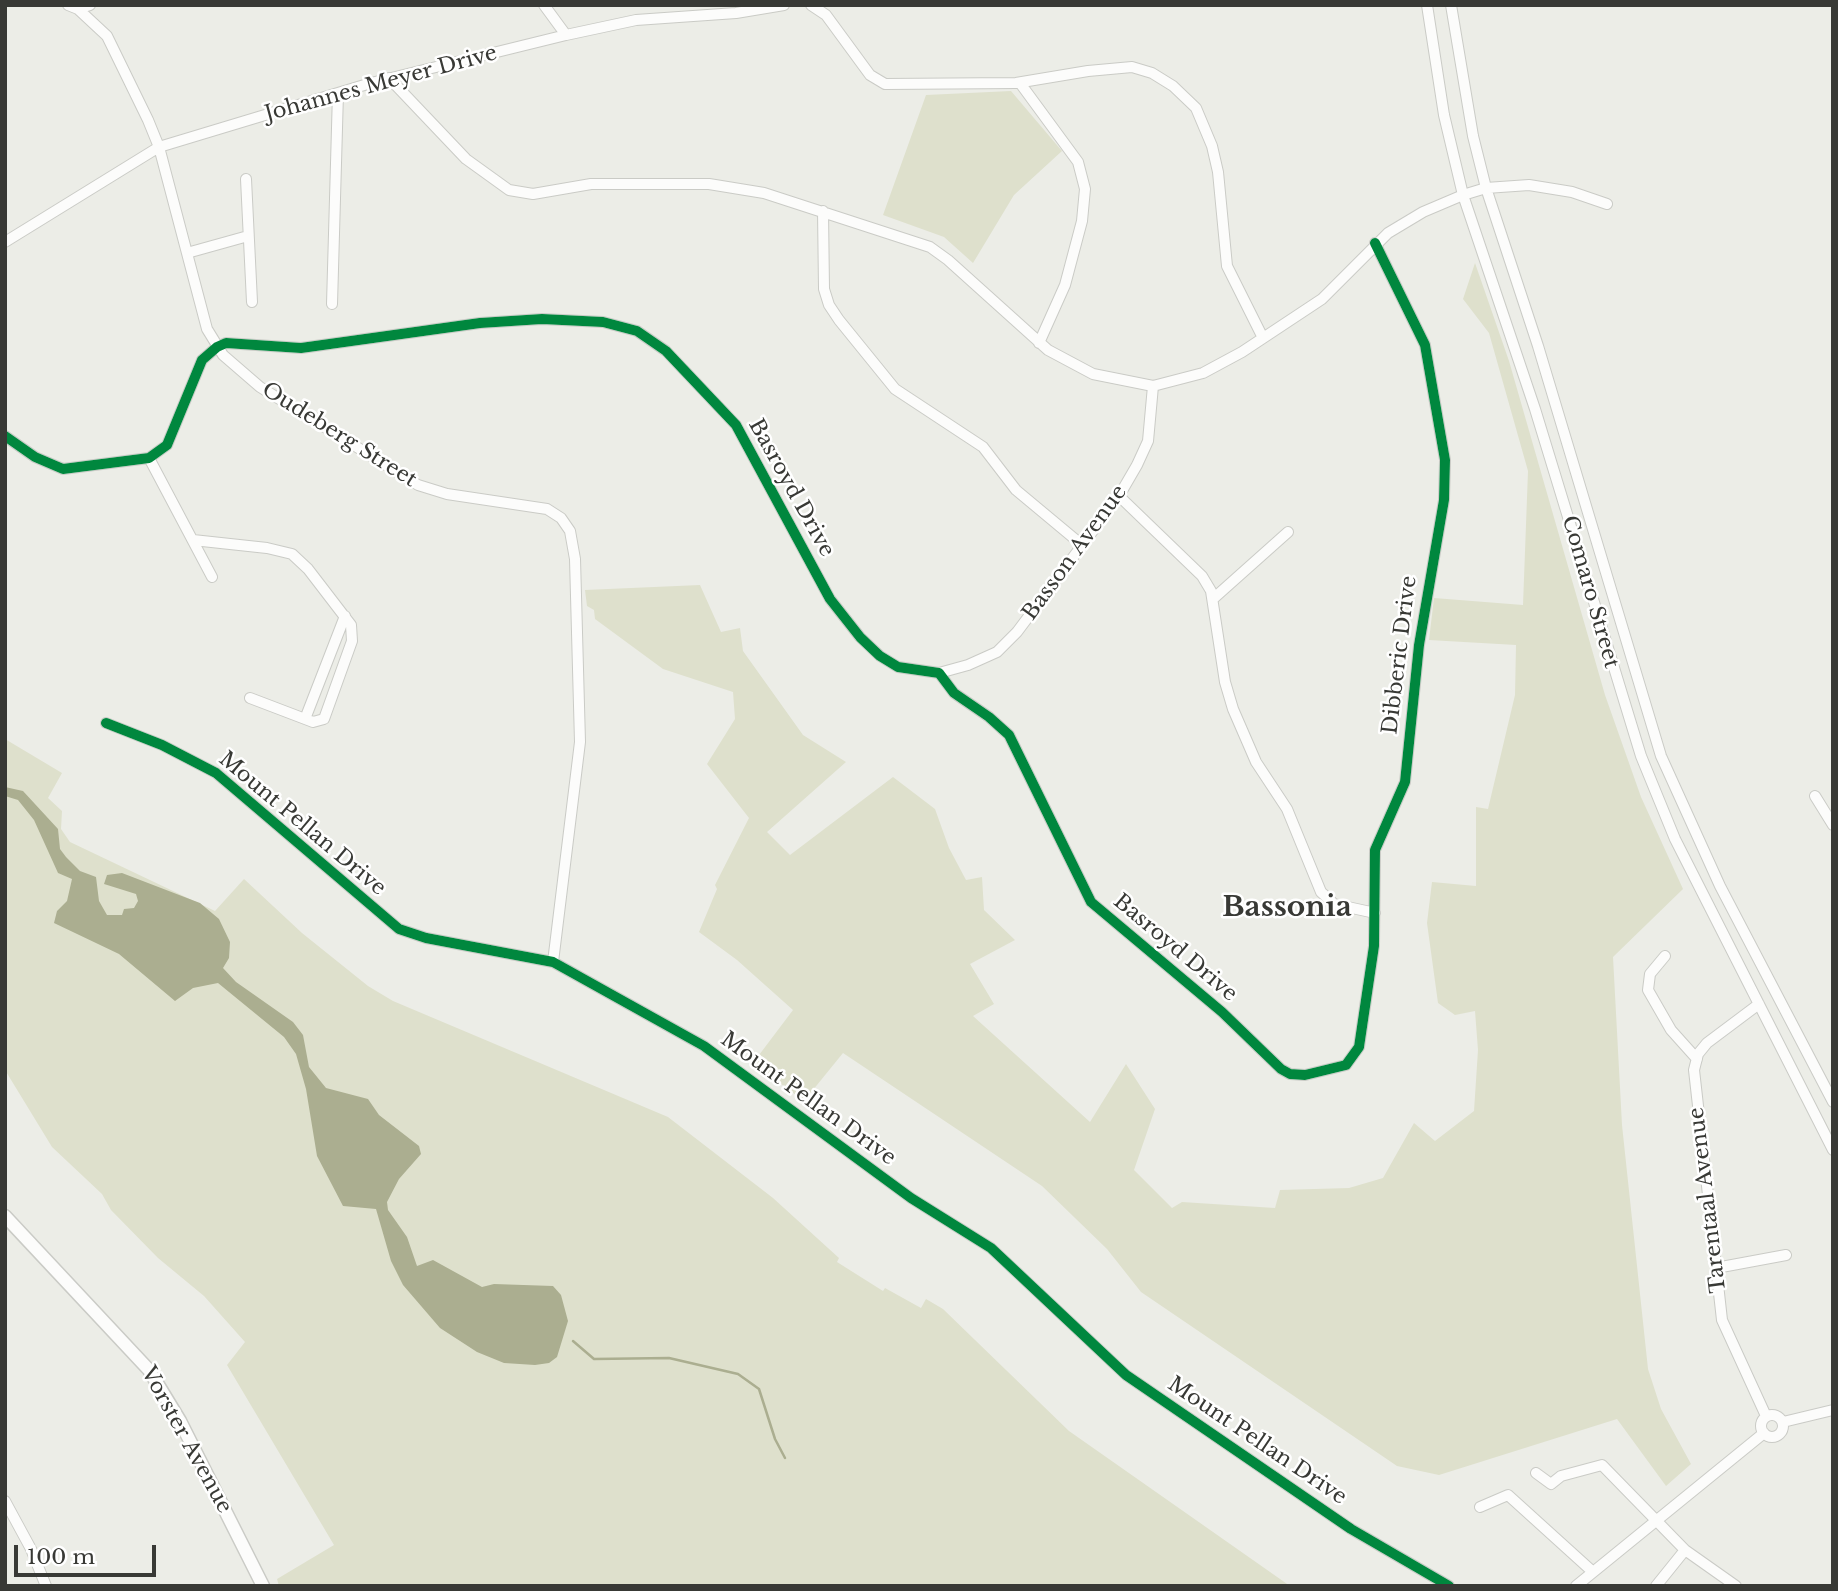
<!DOCTYPE html>
<style>
body{margin:0}
#map{position:relative;width:1838px;height:1591px;overflow:hidden;background:#ecede7;font-family:"Libre Baskerville",serif}
canvas{display:block}
.frame{position:absolute;inset:0;border:7px solid #383935;pointer-events:none}
.scale{position:absolute;left:14px;top:1545px;width:142px;height:32px;box-sizing:border-box;border:4px solid #383935;border-top:0;padding-left:9px;font-size:21px;line-height:24px;white-space:nowrap;color:#383935;-webkit-text-stroke:5px #fff;paint-order:stroke}
</style>
<div id="map">
<canvas width="1838" height="1591"></canvas>
<div class="frame"></div>
<div class="scale">100 m</div>
</div>
<script>
const g = document.querySelector('canvas').getContext('2d');
g.lineJoin = 'round';
function fillPath(path, color) { g.fillStyle = color; g.fill(path, 'evenodd'); }
const toPath = rows => new Path2D(rows.map(r => 'M' + r).join(''));
function trace(path, color, width, dash) { g.strokeStyle = color; g.lineWidth = width; g.lineCap = dash ? 'butt' : 'round'; g.setLineDash(dash || []); g.stroke(path); }
function drawText(font, color, halo, rows, align = 'center') {
  g.font = font + ' "Libre Baskerville",serif'; g.lineWidth = 5; g.setLineDash([]); g.textBaseline = 'middle'; g.strokeStyle = halo; g.fillStyle = color; for (const [text, x, y, turn = 0] of rows) {
    g.save(); g.translate(x, y); g.rotate((+turn || 0) * Math.PI / 180); g.textAlign = isNaN(turn) ? turn : align; if (halo) g.strokeText(text, 0, 0); g.fillText(text, 0, 0); g.restore();
  }
}
fillPath(toPath([
 [1011,91,1062,151,1014,195,973,263,944,237,883,215,926,95],
 [1475,263,1509,361,1605,695,1641,797,1683,889,1613,957,1622,1125,1648,1369,1661,1409,1691,1464,1666,1486,1617,1419,1439,1475,1397,1466,1141,1292,1107,1249,1042,1186,843,1053,804,1101,753,1063,793,1010,737,960,699,932,717,889,715,885,749,818,707,764,735,719,733,692,663,669,595,619,594,610,587,606,585,590,700,585,721,632,740,628,743,651,803,735,846,762,767,832,790,855,893,777,935,809,949,848,966,880,982,877,984,910,1015,940,970,964,994,1004,973,1016,1090,1122,1126,1064,1155,1109,1134,1170,1172,1208,1182,1202,1275,1208,1280,1190,1349,1188,1383,1178,1414,1123,1435,1141,1474,1111,1478,1050,1475,1011,1455,1015,1438,1003,1427,923,1432,882,1476,886,1476,807,1488,809,1515,695,1516,645,1429,640,1434,598,1523,605,1528,471,1489,333,1463,299],
 [5,739,62,773,48,798,62,811,61,829,70,842,215,911,244,879,302,933,368,986,393,1001,668,1117,773,1198,839,1258,837,1262,883,1291,885,1288,921,1308,926,1299,943,1309,1069,1431,1290,1586,279,1586,277,1579,334,1545,227,1365,245,1342,204,1296,158,1258,111,1210,102,1194,52,1147,5,1070]
]), '#dee0cc');
fillPath(toPath([
 [5,787,23,791,58,829,60,849,66,857,80,871,96,877,99,901,107,915,122,915,124,909,134,908,138,901,136,894,104,884,107,875,122,873,200,903,219,919,230,942,229,958,223,968,236,982,293,1022,303,1035,309,1067,326,1088,368,1099,379,1115,419,1146,421,1154,399,1179,387,1202,388,1210,407,1237,417,1266,433,1260,482,1287,494,1284,553,1286,561,1295,568,1321,557,1357,549,1363,535,1365,504,1363,477,1352,440,1328,403,1285,391,1261,376,1209,343,1206,317,1156,306,1089,296,1054,284,1037,218,983,193,988,175,1001,119,954,54,923,57,911,67,901,72,879,58,873,34,820,18,800,5,796]
]), '#abae90');
trace(toPath([
 [573,1341,594,1359,669,1358,738,1374,759,1389,775,1439,785,1458]
]), '#abae90', 2.5);
const minor = toPath([
 [68,5,78,9,90,5],
 [544,5,566,35],
 [811,5,826,15,870,75,885,84,1016,83,1088,71,1132,67,1152,73,1173,86,1196,108,1212,146,1218,172,1227,266,1263,338],
 [1427,5,1444,115,1463,195,1535,409,1641,756,1675,839,1833,1150],
 [1451,5,1473,136,1486,188,1538,346,1661,756,1720,886,1833,1102],
 [78,9,107,36,148,120,159,147,207,329,223,355,260,387,418,485,447,494,547,509,561,518,570,531,575,559,580,742,553,962],
 [389,78,466,159,509,190,533,194,591,184,709,184,764,193,930,247,948,260,1048,350,1093,374,1153,386,1203,373,1242,352,1322,299,1388,233,1423,212,1463,195,1486,188,1529,185,1572,192,1607,204],
 [1020,83,1078,162,1085,189,1082,221,1065,285,1039,343],
 [246,179,252,302],
 [823,211,824,289,829,305,839,320,895,389,983,447,1016,490,1082,545],
 [5,242,159,147,371,83,566,35,636,20,736,13,784,5],
 [187,253,248,236],
 [332,304,338,93],
 [5,436,35,457,63,469,149,458,167,445,202,360,217,347,226,343,301,348,480,323,542,319,603,322,637,331,666,351,736,425,830,599,860,637,880,656,898,667,939,673,954,693,989,717,1009,735,1091,902,1222,1012,1281,1069,1290,1074,1305,1075,1346,1065,1359,1047,1374,946,1375,850,1405,782,1419,645,1444,500,1445,460,1425,345,1375,243],
 [149,458,212,577],
 [1119,496,1202,576,1211,591,1225,682,1233,709,1256,762,1287,809,1321,892,1334,904,1375,913],
 [193,540,267,548,292,554,308,569,351,625,352,641,324,719,313,722,250,698],
 [1214,598,1288,532],
 [939,673,968,665,997,652,1017,632,1119,496,1137,465,1148,441,1153,386],
 [305,719,345,616],
 [106,723,162,745,216,773,399,929,426,938,553,962,704,1046,911,1198,991,1248,1126,1375,1351,1529,1449,1586],
 [1815,796,1833,825],
 [1665,956,1650,974,1648,990,1671,1030,1697,1059],
 [1759,1004,1707,1043,1698,1054,1694,1070,1722,1320,1766,1416],
 [1716,1268,1786,1255],
 '1761 1426a11 11 0 1 1 22 0a11 11 0 1 1-22 0Z',
 [1783,1422,1833,1410],
 [1536,1473,1551,1484,1561,1476,1602,1465,1685,1550,1736,1586],
 [5,1501,31,1549,46,1586],
 [1480,1507,1508,1495,1593,1572],
 [1576,1586,1764,1433],
 [1656,1586,1685,1550]
]);
const major = toPath([
 [5,1216,149,1370,180,1421,263,1586]
]);
trace(minor, '#cacbc6', 12);
trace(major, '#cacbc6', 15);
trace(minor, '#fcfcfb', 10);
trace(major, '#fcfcfb', 12);
trace(toPath([
 [5,436,35,457,63,469,149,458,167,445,202,360,217,347,226,343,301,348,480,323,542,319,603,322,637,331,666,351,736,425,830,599,860,637,880,656,898,667,939,673,954,693,989,717,1009,735,1091,902,1222,1012,1281,1069,1290,1074,1305,1075,1346,1065,1359,1047,1374,946,1375,850,1405,782,1419,645,1444,500,1445,460,1425,345,1375,243],
 [106,723,162,745,216,773,399,929,426,938,553,962,704,1046,911,1198,991,1248,1126,1375,1351,1529,1449,1586]
]), '#00873e', 10);
drawText('21px', '#383935', '#fff', [
 ["Johannes Meyer Drive",381,84,-15],
 ["Oudeberg Street",339,435,32],
 ["Basroyd Drive",791,488,61],
 ["Basson Avenue",1075,553,-54],
 ["Comaro Street",1590,592,74],
 ["Dibberic Drive",1400,655,-83],
 ["Mount Pellan Drive",302,824,40],
 ["Basroyd Drive",1175,948,40],
 ["Mount Pellan Drive",808,1099,36],
 ["Tarentaal Avenue",1708,1200,-97],
 ["Vorster Avenue",186,1440,61],
 ["Mount Pellan Drive",1257,1441,34]
]);
drawText('bold 28px', '#383935', '#fff', [
 ["Bassonia",1287,908]
]);
</script>
